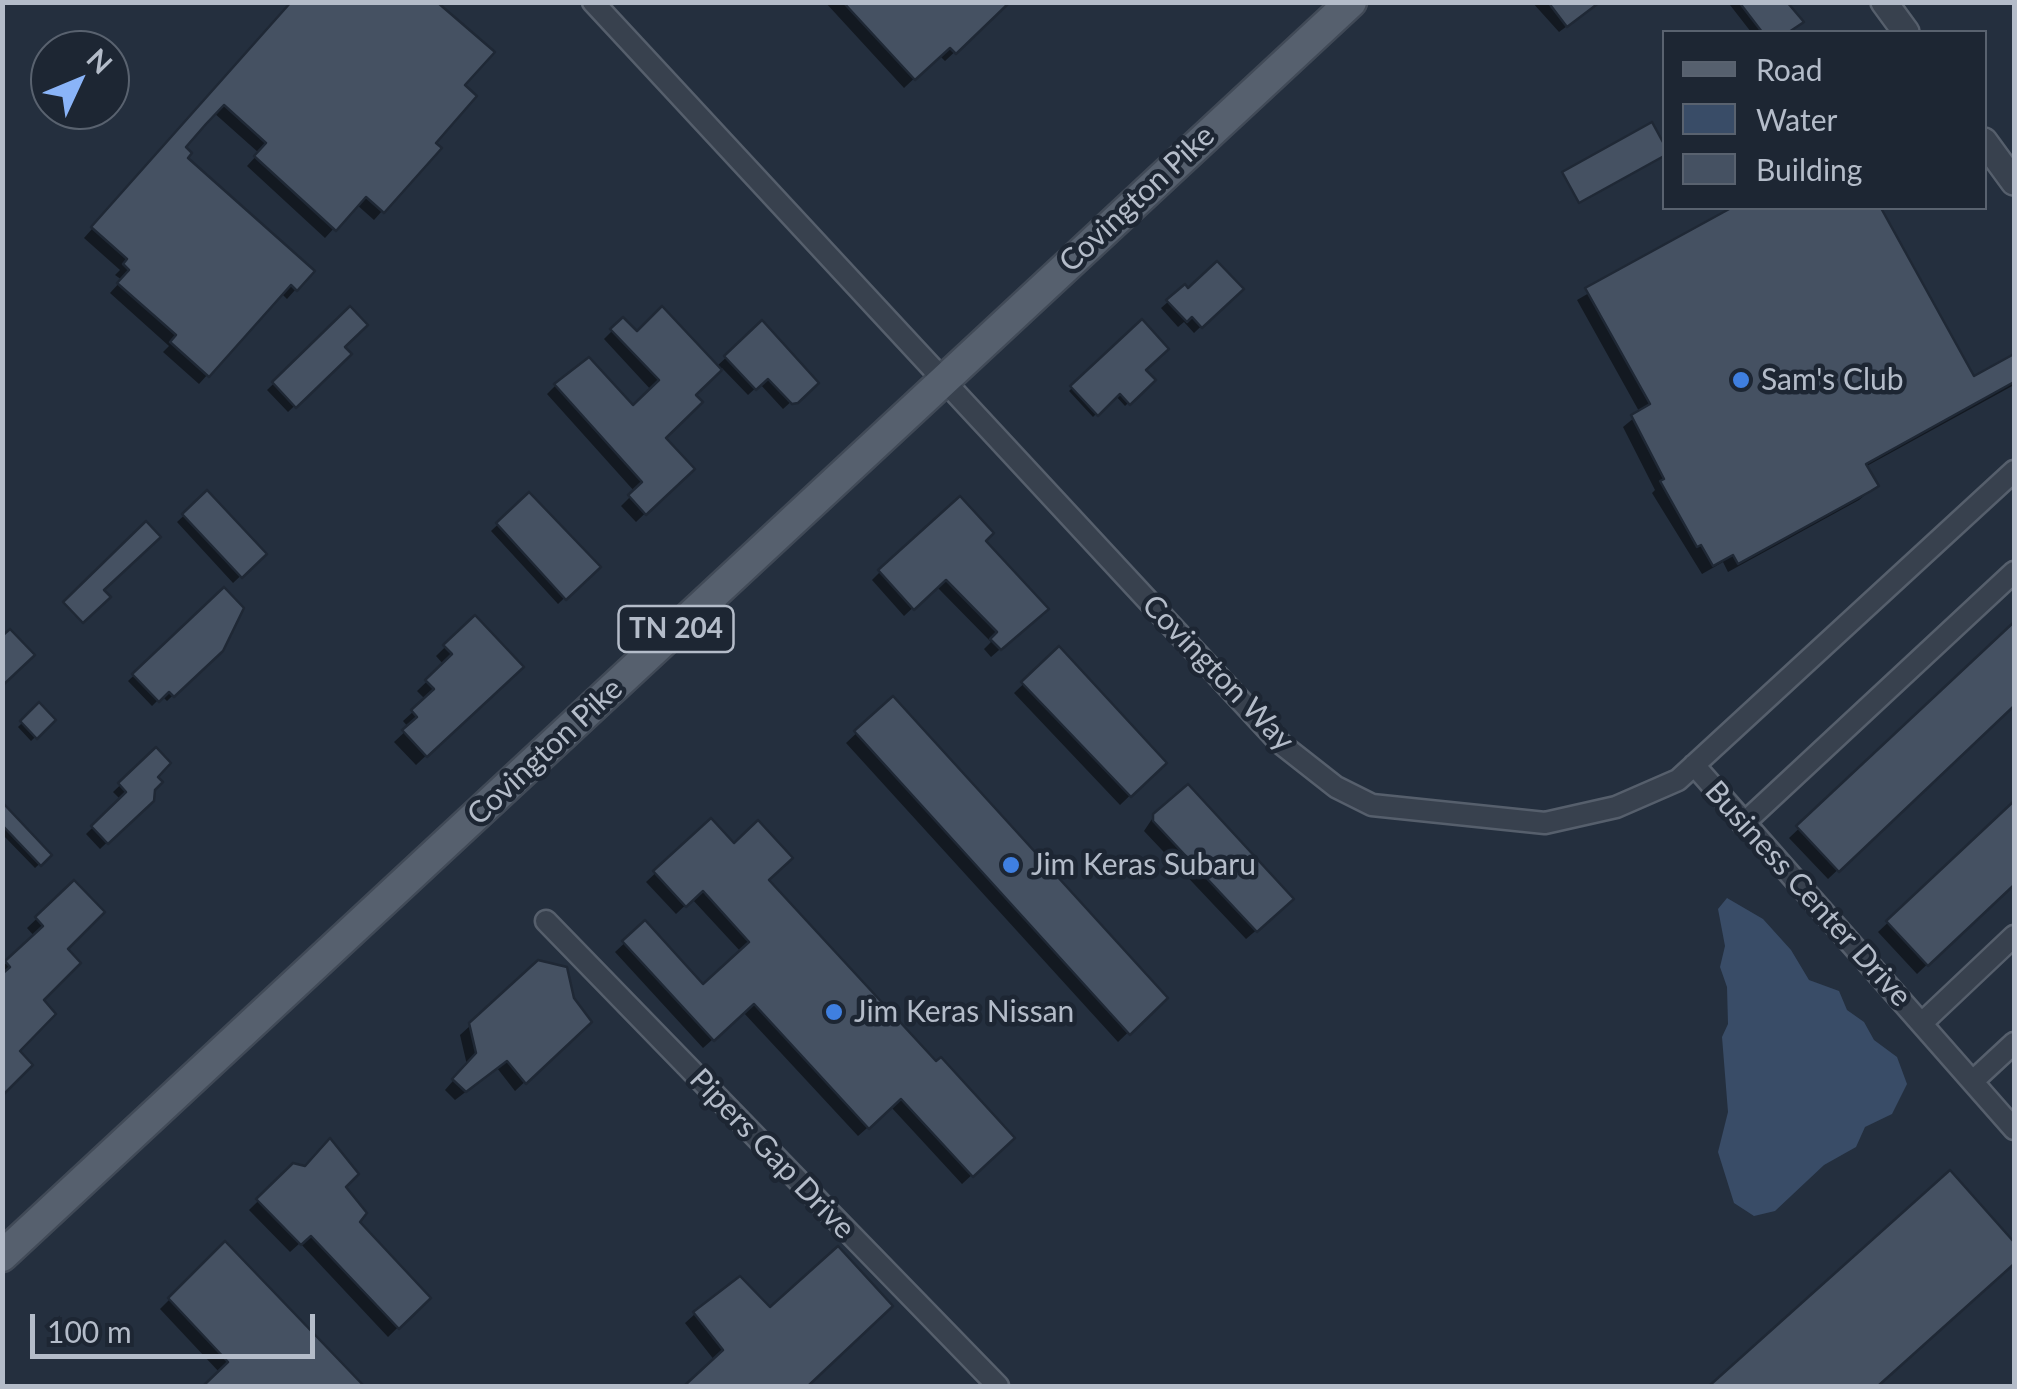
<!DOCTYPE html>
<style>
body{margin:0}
#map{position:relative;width:2017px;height:1389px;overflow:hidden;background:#242f3e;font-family:Lato,sans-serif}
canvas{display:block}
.frame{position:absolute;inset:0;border:5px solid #b4bcc9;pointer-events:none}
.legend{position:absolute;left:1662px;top:30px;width:325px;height:180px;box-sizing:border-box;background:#1d2633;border:2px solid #59626f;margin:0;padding:12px 18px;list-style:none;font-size:30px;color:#b4bcc9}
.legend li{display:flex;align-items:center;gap:20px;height:50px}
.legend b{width:50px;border:2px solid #59626f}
.north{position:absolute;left:30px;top:30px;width:100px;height:100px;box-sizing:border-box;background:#1d2633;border:2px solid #59626f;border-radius:50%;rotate:46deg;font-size:28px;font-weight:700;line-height:40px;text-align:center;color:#b4bcc9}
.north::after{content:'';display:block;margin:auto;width:35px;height:45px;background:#8ab4f8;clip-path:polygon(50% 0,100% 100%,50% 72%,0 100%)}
.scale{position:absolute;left:30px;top:1314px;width:285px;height:45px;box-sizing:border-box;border:5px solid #b4bcc9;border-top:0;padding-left:12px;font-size:30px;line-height:35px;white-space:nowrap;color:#b4bcc9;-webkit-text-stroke:8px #1d2633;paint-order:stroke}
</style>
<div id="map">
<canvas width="2017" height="1389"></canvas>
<div class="frame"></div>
<ul class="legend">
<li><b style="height:12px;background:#56606e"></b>Road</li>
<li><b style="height:28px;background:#394c67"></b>Water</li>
<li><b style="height:28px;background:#455162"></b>Building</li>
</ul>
<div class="north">N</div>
<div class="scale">100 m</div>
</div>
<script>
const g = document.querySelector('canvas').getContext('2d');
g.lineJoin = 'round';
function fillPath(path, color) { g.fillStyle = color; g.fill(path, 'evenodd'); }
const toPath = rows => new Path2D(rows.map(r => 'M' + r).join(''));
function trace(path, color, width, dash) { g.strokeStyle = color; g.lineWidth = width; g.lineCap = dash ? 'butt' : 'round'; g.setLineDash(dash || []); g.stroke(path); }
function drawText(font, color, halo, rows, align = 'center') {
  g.font = font + ' Lato,sans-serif'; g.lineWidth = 9; g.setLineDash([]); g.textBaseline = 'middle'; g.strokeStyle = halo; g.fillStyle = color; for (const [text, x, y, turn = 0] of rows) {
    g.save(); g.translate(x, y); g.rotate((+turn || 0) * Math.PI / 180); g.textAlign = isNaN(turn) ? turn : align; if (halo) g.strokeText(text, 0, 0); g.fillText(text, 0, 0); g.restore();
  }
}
fillPath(toPath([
 [1727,898,1763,919,1791,950,1809,980,1839,991,1847,1010,1864,1022,1874,1040,1897,1057,1907,1084,1892,1114,1865,1127,1856,1147,1824,1165,1775,1211,1754,1216,1734,1203,1718,1152,1728,1112,1722,1037,1728,1024,1727,987,1720,967,1725,946,1718,909]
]), '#394c67');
fillPath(toPath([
 [293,2,462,86,432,143,382,211,374,220,356,204,325,238,247,166,259,153,213,112,182,147,184,158,312,271,287,299,281,293,199,384,163,352,169,346,110,293,122,280,115,275,120,270,84,238],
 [825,2,1008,2,945,61,939,55,904,88],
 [1532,2,1579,2,1578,18,1559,32],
 [1733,2,1787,2,1794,28,1788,32,1751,32,1730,5],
 [1736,208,1878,208,1973,380,2014,357,2014,385,1865,467,1876,486,1859,500,1728,572,1723,562,1702,574,1652,493,1655,490,1623,427,1640,413,1577,300],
 [1184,288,1188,292,1240,289,1194,333,1184,322,1178,327,1161,308],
 [350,310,342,347,349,354,288,412,267,390],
 [623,320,636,334,716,367,762,324,815,380,783,409,760,384,748,395,722,368,693,395,662,438,691,469,636,522,621,506,635,492,547,394,556,385,633,408,652,391,604,339],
 [1141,323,1142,370,1152,380,1125,406,1115,395,1093,417,1069,391],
 [207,494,264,554,233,583,177,522],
 [529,495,597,567,558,604,491,531],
 [983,541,1037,617,991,657,984,649,991,642,936,586,904,616,872,580,880,572],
 [224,590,221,649,167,701,162,696,152,706,128,681],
 [475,618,520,667,416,765,394,742,409,728,403,721,426,700,417,691,444,665,436,656],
 [2014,625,2014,703,1828,879,1789,838],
 [1059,650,1164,763,1120,805,1014,693],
 [893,699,1164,998,1118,1042,846,743],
 [39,706,53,720,31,741,18,727],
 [156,751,152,800,100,849,86,834,121,800,113,792],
 [2014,804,2014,882,1917,974,1878,932],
 [2,806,49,855,35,868,2,834],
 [1154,816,1281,909,1246,939,1144,831],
 [711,821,936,1064,1012,1138,962,1184,891,1107,858,1136,743,1012,703,1048,615,952,645,924,703,987,741,952,692,899,676,914,646,882],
 [74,883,65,949,2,1090,2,967,35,937,27,928],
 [571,1000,589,1022,515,1091,497,1068,455,1100,445,1090,467,1065,460,1035,471,1025],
 [294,1166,343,1187,357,1222,428,1298,388,1337,300,1243,290,1252,249,1210],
 [1949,1174,2014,1248,2014,1261,1876,1386,1713,1386],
 [225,1244,361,1386,207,1386,220,1373,160,1309],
 [890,1306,805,1386,688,1386,715,1361,685,1323,695,1314]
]), '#0007');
const building = toPath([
 [291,2,437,2,495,52,465,85,477,96,436,143,442,148,384,213,366,197,336,231,254,156,266,143,224,105,206,124,186,147,192,153,188,158,315,271,297,291,291,285,209,377,170,342,176,335,117,283,129,270,123,264,127,259,91,227,291,2],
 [843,2,1010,2,956,54,950,48,915,80,843,2],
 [1548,2,1600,2,1567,27,1548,2],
 [1739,2,1787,2,1804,22,1789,32,1762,32,1739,2],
 [1652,122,1664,144,1664,156,1579,203,1562,172,1652,122],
 [1731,208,1881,208,1974,376,2014,354,2014,382,1866,464,1879,486,1871,491,1738,564,1733,555,1713,566,1701,545,1697,547,1660,481,1664,479,1631,415,1650,404,1585,288,1731,208],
 [1217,261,1244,289,1202,328,1192,317,1187,322,1166,300,1185,284,1188,288,1217,261],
 [350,306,368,325,345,347,352,354,296,408,272,382,350,306],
 [662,306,722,370,696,395,703,402,666,438,695,469,646,515,628,495,642,482,554,384,589,357,633,405,659,380,610,329,623,317,637,331,662,306],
 [1142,319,1169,349,1146,370,1156,380,1130,405,1120,394,1098,416,1070,386,1142,319],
 [762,320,819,383,798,403,792,404,768,379,756,390,724,356,762,320],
 [207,490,267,554,242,578,182,514,207,490],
 [529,492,601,567,566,600,496,523,529,492],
 [960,496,994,533,986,541,1049,609,1001,650,990,639,997,632,946,580,914,610,878,570,960,496],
 [146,521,161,537,104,590,111,597,83,623,63,602,146,521],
 [224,587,244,608,223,651,174,697,169,692,159,702,132,674,224,587],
 [475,615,524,667,427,757,402,730,417,717,411,710,434,689,425,680,452,654,443,645,475,615],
 [2014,622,2014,706,1839,872,1796,826,2014,622],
 [10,629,35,655,2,686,2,636,10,629],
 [1059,646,1167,763,1131,797,1021,682,1059,646],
 [893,696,1168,998,1130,1035,854,731,893,696],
 [39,702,56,720,37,739,20,721,39,702],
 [156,747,171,763,158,777,163,782,155,790,154,801,108,844,91,826,126,792,118,783,156,747],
 [1188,784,1294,899,1257,932,1153,821,1153,814,1188,784],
 [2014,801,2014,885,1928,966,1886,921,2014,801],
 [2,802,52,855,41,866,2,825,2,802],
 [711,818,734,843,758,820,793,858,769,880,936,1061,941,1057,1015,1138,973,1177,901,1099,869,1129,754,1004,714,1041,622,941,645,920,703,984,749,942,703,891,686,907,653,871,711,818],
 [74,880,105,912,68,949,81,963,44,1000,56,1014,20,1051,33,1065,2,1096,2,974,10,967,5,961,43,926,35,917,74,880],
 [538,960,567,967,574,998,592,1022,526,1084,507,1061,466,1092,452,1079,476,1053,469,1023,538,960],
 [330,1138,359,1174,346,1187,367,1213,360,1222,431,1298,399,1329,311,1236,301,1245,256,1199,293,1163,305,1166,330,1138],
 [1950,1170,2014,1242,2014,1264,1878,1386,1709,1386,1950,1170],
 [225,1241,364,1386,203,1386,228,1362,168,1298,225,1241],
 [838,1246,893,1306,808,1386,684,1386,723,1350,693,1312,740,1276,770,1307,838,1246]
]);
fillPath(building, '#455162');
trace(building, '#1f2835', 2.5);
const minor = toPath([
 [593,2,1280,743,1336,787,1372,805,1545,823,1616,807,1678,780,2014,471],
 [1694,765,2014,1129],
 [1743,824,2014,572],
 [546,921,998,1386],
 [1923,1022,2014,936],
 [1973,1081,2014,1043]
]);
const tertiary = toPath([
 [1884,2,1906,32],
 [1984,141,2014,182]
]);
const primary = toPath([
 [2,1256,1351,2]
]);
trace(minor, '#565f6c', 25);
trace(tertiary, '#565f6c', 30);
trace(primary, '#414a57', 35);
trace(minor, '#38414e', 20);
trace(tertiary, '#38414e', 25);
trace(primary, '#56606e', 30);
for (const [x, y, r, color] of [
 [1741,380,10,"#3f7fe0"],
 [1011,865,10,"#3f7fe0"],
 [834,1012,10,"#3f7fe0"]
]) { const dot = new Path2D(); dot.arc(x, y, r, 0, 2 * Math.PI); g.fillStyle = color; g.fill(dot); trace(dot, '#1d2633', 4); }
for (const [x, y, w] of [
 [676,629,115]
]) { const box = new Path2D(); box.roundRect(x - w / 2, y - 23, w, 46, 8); g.fillStyle = '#1d2633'; g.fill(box); trace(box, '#b4bcc9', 2.5); }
drawText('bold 28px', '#b4bcc9', null, [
 ["TN 204",676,629]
]);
drawText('30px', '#b4bcc9', '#1d2633', [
 ["Covington Pike",1137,199,-43],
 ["Covington Way",1218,673,46],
 ["Covington Pike",545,752,-43],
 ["Business Center Drive",1808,894,48],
 ["Pipers Gap Drive",772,1154,46]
]);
drawText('30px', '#b4bcc9', '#1d2633', [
 ["Sam's Club",1761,380],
 ["Jim Keras Subaru",1031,865],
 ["Jim Keras Nissan",854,1012]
], 'left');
</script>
